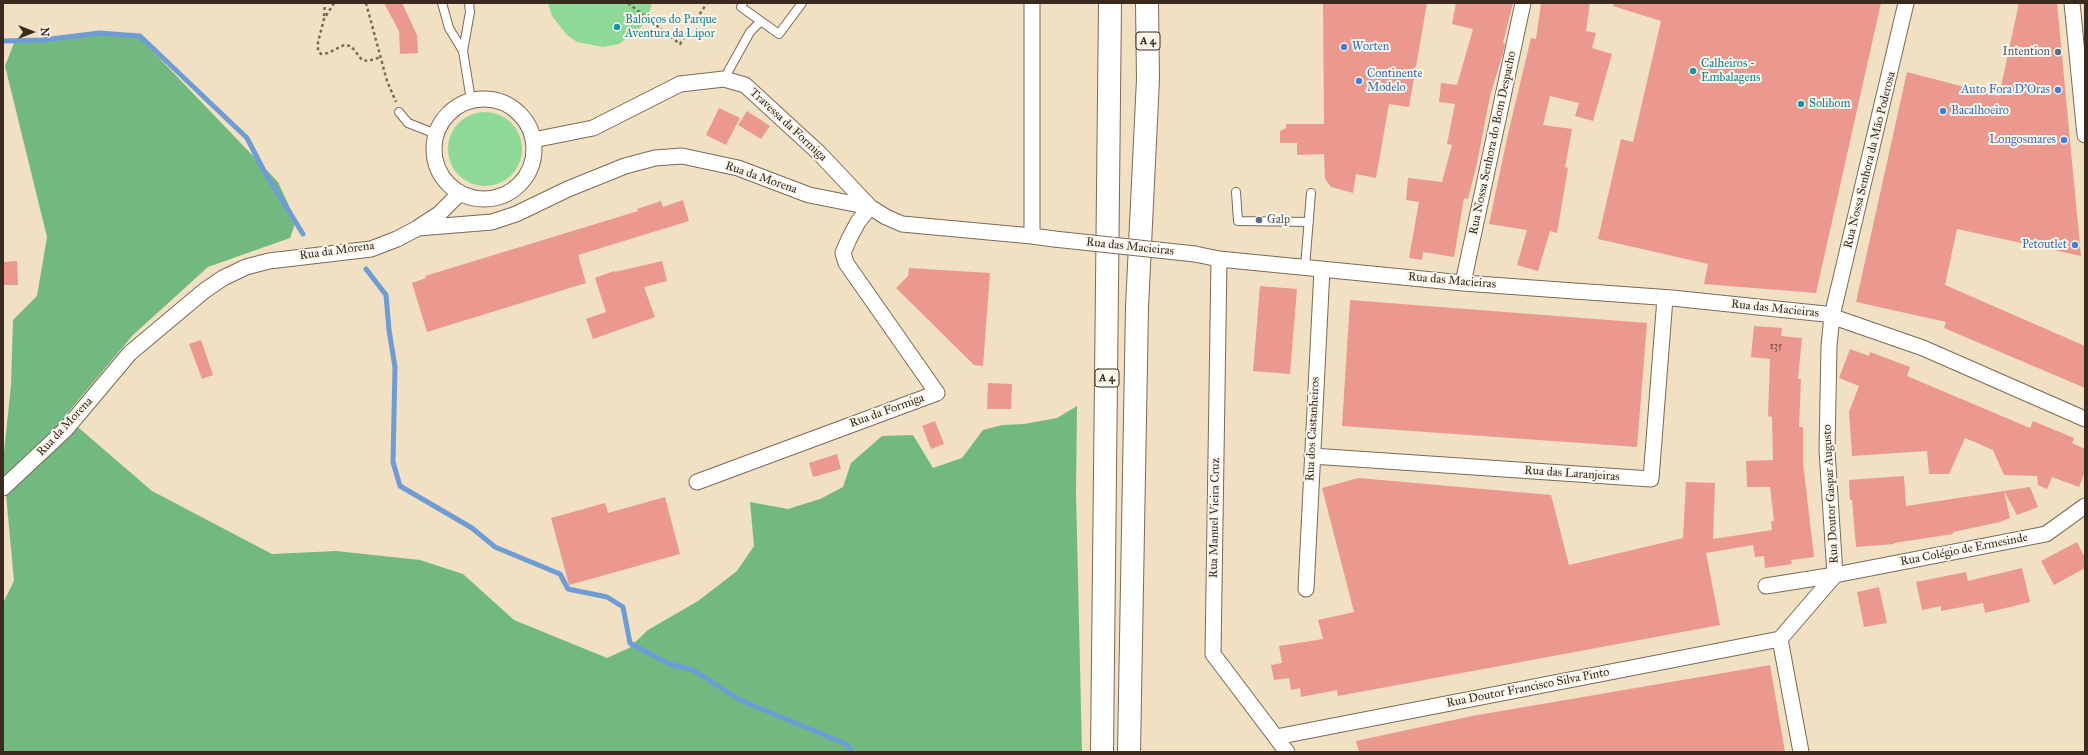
<!DOCTYPE html>
<meta charset="utf-8">
<style>
body{margin:0}
#map{position:relative;width:2088px;height:755px;overflow:hidden;background:#f1e0c2;font-family:"IM FELL Great Primer",serif}
canvas{display:block}
.frame{position:absolute;inset:0;border:4px solid #3b2a1e;pointer-events:none}
.north{position:absolute;left:12px;top:12px;width:40px;height:40px;-webkit-text-stroke:3px #fbf7ec;paint-order:stroke;rotate:90deg;font-size:11px;font-weight:700;line-height:16px;text-align:center;color:#3b2a1e}
.north::after{content:'';display:block;margin:auto;width:14px;height:18px;background:#3b2a1e;clip-path:polygon(50% 0,100% 100%,50% 72%,0 100%)}
</style>
<div id="map">
<canvas width="2088" height="755"></canvas>
<div class="frame"></div>
<div class="north">N</div>
</div>
<script>
const g = document.querySelector('canvas').getContext('2d');
g.lineJoin = 'round';
function fillPath(path, color) { g.fillStyle = color; g.fill(path, 'evenodd'); }
const toPath = rows => new Path2D(rows.map(r => 'M' + r).join(''));
function trace(path, color, width, dash) { g.strokeStyle = color; g.lineWidth = width; g.lineCap = dash ? 'butt' : 'round'; g.setLineDash(dash || []); g.stroke(path); }
function drawText(font, color, halo, rows, align = 'center') {
  g.font = font + ' "IM FELL Great Primer",serif'; g.lineWidth = 4; g.setLineDash([]); g.textBaseline = 'middle'; g.strokeStyle = halo; g.fillStyle = color; for (const [text, x, y, turn = 0] of rows) {
    g.save(); g.translate(x, y); g.rotate((+turn || 0) * Math.PI / 180); g.textAlign = isNaN(turn) ? turn : align; if (halo) g.strokeText(text, 0, 0); g.fillText(text, 0, 0); g.restore();
  }
}
fillPath(toPath([
 [548,3,652,3,648,17,641,27,619,44,603,47,577,42,567,35,552,16],
 '448 149a37 37 0 1 1 74 0a37 37 0 1 1-74 0Z'
]), '#8ed996');
fillPath(toPath([
 [88,34,122,35,140,38,278,182,296,221,290,238,208,267,133,335,65,416,152,491,272,554,336,551,420,560,463,574,514,620,607,658,629,648,648,630,698,601,737,571,754,546,750,502,788,509,820,499,843,487,851,463,882,436,913,435,933,468,962,458,983,430,1002,425,1024,424,1057,418,1077,406,1076,492,1082,752,3,752,3,603,14,581,3,462,11,385,13,320,37,296,47,237,5,66,14,43]
]), '#72b97f');
trace(toPath([
 [3,41,43,40,99,33,140,36,247,138,263,169,303,234],
 [366,269,386,295,389,330,395,367,393,462,400,486,472,528,495,547,560,574,568,589,607,597,623,607,630,643,669,664,693,670,740,700,846,744,852,752]
]), '#6e9cd6', 5);
fillPath(toPath([
 [384,3,402,3,417,35,418,53,400,54,399,31],
 [1323,3,1427,3,1409,107,1389,104,1376,178,1356,174,1353,193,1331,187,1325,179,1324,154,1297,155,1297,143,1280,143,1280,131,1286,128,1286,124,1324,124],
 [1456,3,1513,3,1503,43,1505,44,1503,53,1490,96,1477,163,1468,199,1464,198,1454,257,1423,252,1422,260,1409,258,1419,202,1406,200,1408,178,1442,182,1452,145,1447,144,1455,104,1439,102,1441,83,1457,85,1473,29,1452,24],
 [1541,3,1590,3,1586,31,1596,33,1592,48,1612,54,1593,121,1575,116,1579,103,1550,96,1543,125,1572,129,1565,167,1568,168,1557,233,1550,231,1538,271,1517,265,1527,230,1489,224,1508,134,1531,38,1536,39],
 [1614,3,1881,3,1816,293,1704,284,1708,264,1598,239,1621,139,1633,142,1661,21,1613,6],
 [2019,3,2057,3,2081,256,1957,229,1945,285,2085,346,2085,388,1944,328,1946,322,1856,302,1907,72,1999,96],
 [719,108,740,118,726,145,706,135],
 [747,111,770,126,761,139,738,125],
 [683,200,689,221,578,255,586,283,427,332,412,283,426,278,425,276,638,211,637,209,661,201,663,207],
 [17,261,18,285,4,285,3,262],
 [662,261,667,281,644,287,655,317,593,339,586,319,606,312,595,278,614,271,615,272],
 [909,268,990,273,983,366,974,365,896,288,908,276],
 [1260,286,1297,289,1290,374,1253,371],
 [1350,300,1647,323,1637,447,1342,426],
 [1754,326,1782,328,1781,336,1802,338,1798,379,1801,379,1799,427,1803,427,1803,463,1814,557,1791,560,1792,564,1765,568,1764,556,1755,557,1753,545,1706,553,1720,625,1338,696,1337,690,1301,697,1300,688,1291,690,1289,678,1274,680,1271,665,1282,663,1279,646,1323,639,1318,620,1354,612,1322,488,1358,478,1551,495,1569,565,1683,538,1686,482,1715,483,1713,539,1772,530,1771,521,1774,521,1770,487,1747,487,1746,461,1773,460,1772,417,1768,416,1770,359,1751,357],
 [201,340,213,375,202,379,189,344],
 [1850,349,1869,356,1870,352,1910,367,1907,376,2030,428,2033,421,2074,438,2072,443,2085,449,2085,472,2079,487,2052,477,2047,489,2038,485,2037,476,2004,475,1993,450,1965,438,1949,474,1929,474,1927,451,1852,456,1849,412,1859,386,1839,378],
 [988,383,1012,384,1011,409,987,409],
 [935,421,944,444,931,449,922,426],
 [837,454,841,469,813,477,809,463],
 [1904,476,1906,506,2004,491,2010,518,2000,522,1953,532,1953,534,1894,543,1894,544,1856,547,1852,500,1850,500,1849,480],
 [2030,487,2038,507,2017,515,2004,491],
 [665,497,680,554,569,585,551,518,605,503,608,513],
 [2077,542,2085,558,2085,568,2054,585,2041,561],
 [2022,568,2030,602,1985,613,1983,603,1941,611,1941,606,1922,610,1916,582,1966,572,1968,581],
 [1879,587,1887,623,1864,627,1857,592],
 [1770,665,1785,752,1359,752,1356,741,1472,716]
]), '#eb998f');
const service = toPath([
 [442,3,449,28,463,51],
 [469,3,470,12,463,51,471,100],
 [743,3,741,7,779,34,802,3],
 [724,79,750,32,760,22],
 [399,112,408,123,436,134],
 [1236,192,1238,221,1309,222],
 [1305,267,1311,193]
]);
const minor = toPath([
 [1032,3,1032,236,1054,239],
 [2072,3,2085,135],
 '434 149a50 50 0 1 1 100 0a50 50 0 1 1-100 0Z',
 [533,140,593,128,680,84,724,79,745,85,819,153,870,207],
 [419,227,439,214,460,193],
 [1195,254,1219,259,1463,283,1672,298,1825,314,1923,348,2085,419],
 [1219,259,1213,654,1287,752],
 [1463,283,1523,3],
 [1312,456,1651,479,1665,298],
 [697,482,937,393,846,263,843,253,849,239,858,222,870,207],
 [3,488,66,429,130,353,204,291,223,278,246,267,269,261,371,249,397,239,418,228,492,222,516,214,568,189,625,166,655,158,682,156,738,168,809,195,870,207,886,217,902,224,1032,236],
 [1835,575,1827,450,1829,346,1832,316,1906,3],
 [1766,586,1835,575,2046,534,2085,506],
 [1306,589,1322,269],
 [1780,639,1801,752],
 [1780,639,1835,575],
 [1276,737,1780,639]
]);
const motorway = toPath([
 [1102,752,1110,3],
 [1129,752,1137,307,1148,79,1147,3]
]);
trace(service, '#7b6a57', 10);
trace(minor, '#7b6a57', 17);
trace(motorway, '#7b6a57', 24);
trace(toPath([
 [334,3,324,19,318,42,318,51,321,54,328,53,344,45,351,46,362,60,368,61,381,57],
 [366,3,387,81,396,102],
 [628,3,680,44,707,3],
 [324,16,325,3]
]), '#7b6a57', 2.5, [3, 3]);
trace(service, '#fff', 8);
trace(minor, '#fff', 15);
trace(motorway, '#fff', 22);
const minorBridge = toPath([
 [1054,239,1195,254]
]);
trace(minorBridge, '#7b6a57', 17, []);
trace(minorBridge, '#fff', 15);
for (const [x, y, r, color] of [
 [617,27,4,"#0f9aa8"],
 [1344,47,4,"#3f7fe0"],
 [2058,52,4,"#5c6f8a"],
 [1693,71,4,"#0f9aa8"],
 [1359,81,4,"#3f7fe0"],
 [2058,90,4,"#3f7fe0"],
 [1801,104,4,"#0f9aa8"],
 [1943,111,4,"#3f7fe0"],
 [2064,140,4,"#3f7fe0"],
 [1259,220,4,"#5c6f8a"],
 [2075,245,4,"#3f7fe0"]
]) { const dot = new Path2D(); dot.arc(x, y, r, 0, 2 * Math.PI); g.fillStyle = color; g.fill(dot); trace(dot, '#fbf7ec', 1.5); }
drawText('10px', '#67463a', null, [
 ["135",1776,347]
]);
for (const [x, y, w] of [
 [1148,41,24],
 [1107,378,24]
]) { const box = new Path2D(); box.roundRect(x - w / 2, y - 9, w, 18, 3); g.fillStyle = '#fbf7ec'; g.fill(box); trace(box, '#3b2a1e', 1); }
drawText('bold 11px', '#3b2a1e', null, [
 ["A 4",1148,41],
 ["A 4",1107,378]
]);
drawText('12px', '#0d838f', '#fbf7ec', [
 ["Baloiços do Parque",625,20],
 ["Aventura da Lipor",625,34],
 ["Calheiros -",1701,64],
 ["Embalagens",1701,78],
 ["Solibom",1809,104]
], 'left');
drawText('12px', '#366cbe', '#fbf7ec', [
 ["Worten",1352,47],
 ["Continente",1367,74],
 ["Modelo",1367,88],
 ["Auto Fora D'Oras",2050,90,"right"],
 ["Bacalhoeiro",1951,111],
 ["Longosmares",2056,140,"right"],
 ["Petoutlet",2067,245,"right"]
], 'left');
drawText('12px', '#4e5e75', '#fbf7ec', [
 ["Intention",2050,52],
 ["Galp",1267,220,"left"]
], 'right');
drawText('12px', '#3b2a1e', '#fbf7ec', [
 ["Travessa da Formiga",788,125,43],
 ["Rua Nossa Senhora do Bom Despacho",1493,143,-78],
 ["Rua Nossa Senhora da Mão Poderosa",1870,160,-76],
 ["Rua da Morena",761,178,19],
 ["Rua das Macieiras",1130,247,6],
 ["Rua da Morena",337,251,-8],
 ["Rua das Macieiras",1452,281,5],
 ["Rua das Macieiras",1775,309,6],
 ["Rua da Formiga",887,411,-20],
 ["Rua da Morena",65,427,-47],
 ["Rua dos Castanheiros",1313,429,-87],
 ["Rua das Laranjeiras",1572,474,4],
 ["Rua Doutor Gaspar Augusto",1831,494,-93],
 ["Rua Manuel Vieira Cruz",1215,518,-89],
 ["Rua Colégio de Ermesinde",1964,550,-11],
 ["Rua Doutor Francisco Silva Pinto",1528,688,-11]
]);
</script>
